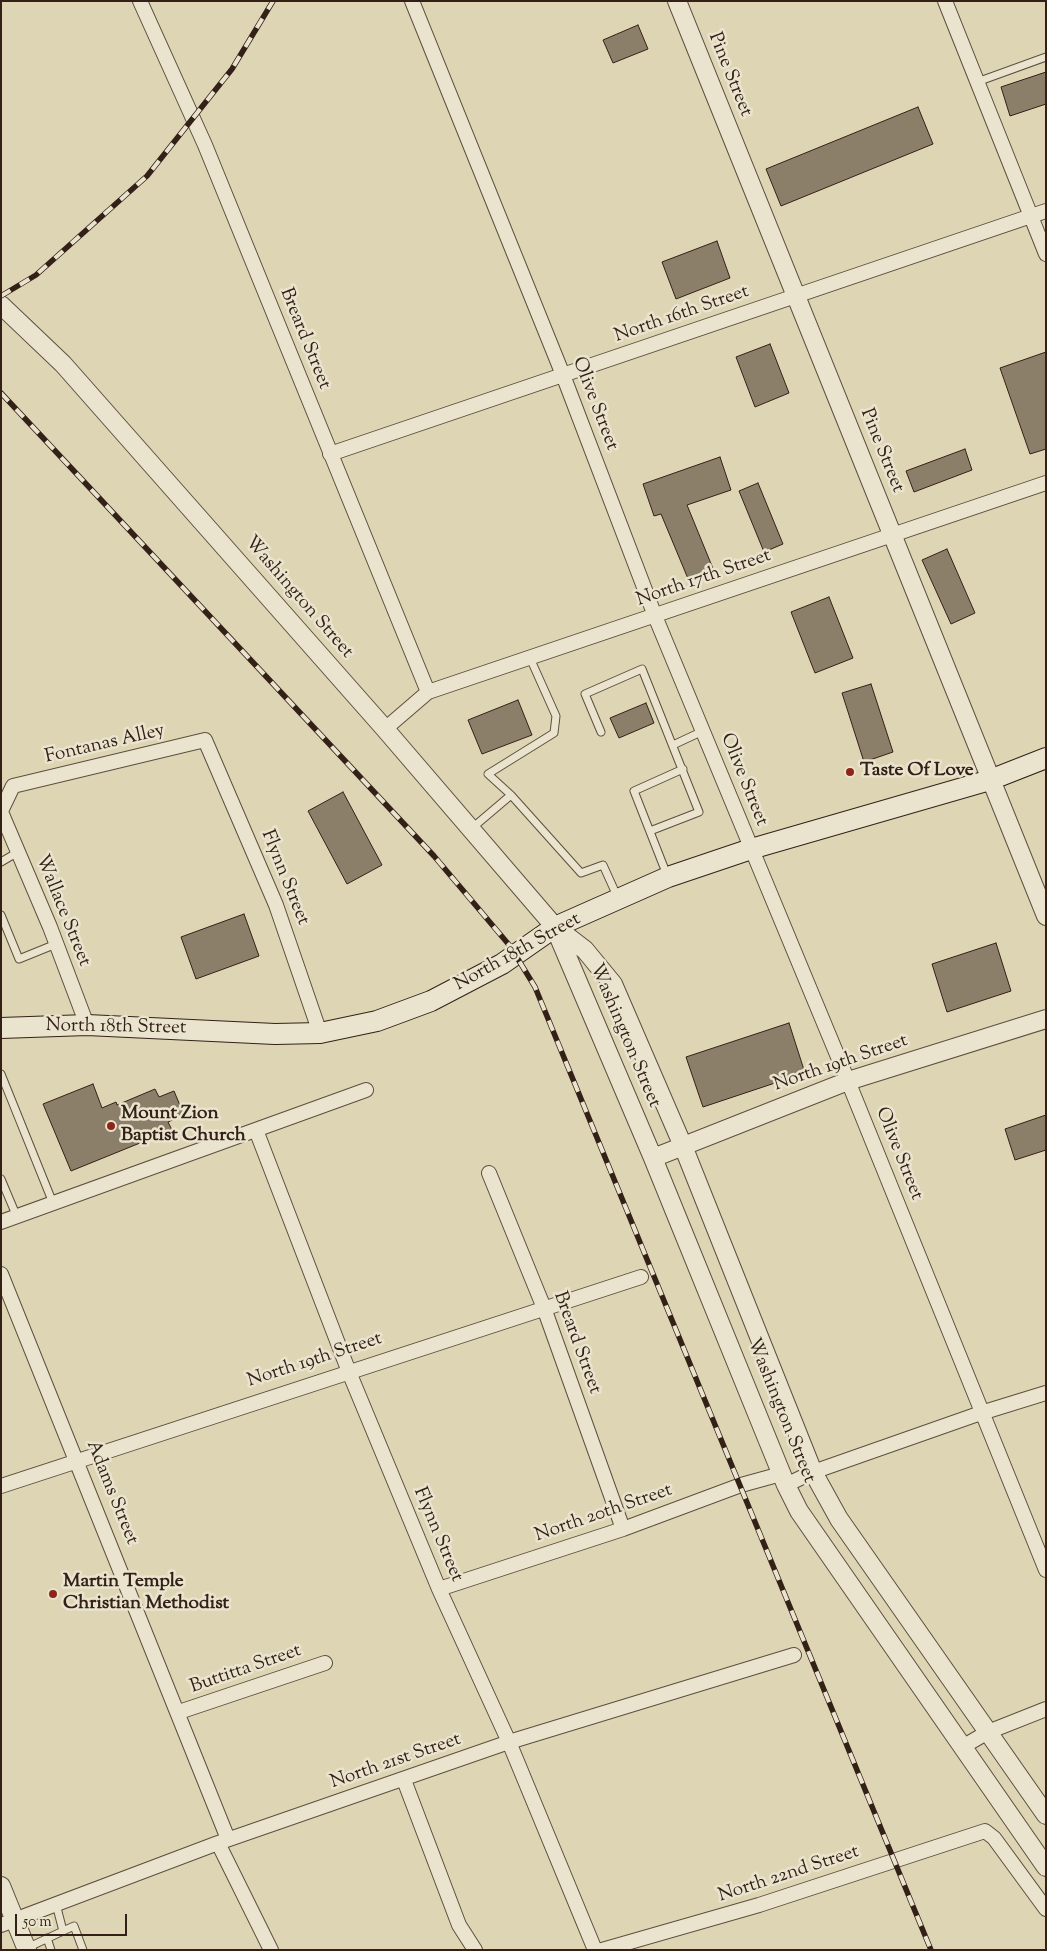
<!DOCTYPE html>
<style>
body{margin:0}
#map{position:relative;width:1047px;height:1951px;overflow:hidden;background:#ded5b5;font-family:"Sorts Mill Goudy",serif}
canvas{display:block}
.frame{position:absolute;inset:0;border:2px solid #332117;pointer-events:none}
.scale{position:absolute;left:15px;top:1914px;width:112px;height:22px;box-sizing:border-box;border:2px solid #332117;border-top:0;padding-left:6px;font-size:15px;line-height:18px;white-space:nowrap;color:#332117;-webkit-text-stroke:4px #eae4cf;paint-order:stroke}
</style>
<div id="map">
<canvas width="1047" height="1951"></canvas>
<div class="frame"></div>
<div class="scale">50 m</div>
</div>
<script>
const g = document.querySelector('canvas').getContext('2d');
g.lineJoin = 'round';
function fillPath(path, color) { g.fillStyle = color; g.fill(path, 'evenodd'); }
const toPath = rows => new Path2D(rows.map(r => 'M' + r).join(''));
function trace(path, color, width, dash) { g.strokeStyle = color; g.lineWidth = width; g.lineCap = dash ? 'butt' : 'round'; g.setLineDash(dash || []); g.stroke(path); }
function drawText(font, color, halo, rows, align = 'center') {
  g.font = font + ' "Sorts Mill Goudy",serif'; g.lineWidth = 5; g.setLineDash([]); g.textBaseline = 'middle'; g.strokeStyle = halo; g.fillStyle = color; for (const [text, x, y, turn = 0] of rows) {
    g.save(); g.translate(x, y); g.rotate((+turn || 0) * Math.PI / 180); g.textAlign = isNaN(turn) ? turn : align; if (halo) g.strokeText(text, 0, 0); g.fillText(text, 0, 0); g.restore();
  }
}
const building = toPath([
 [638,25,648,49,613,63,603,40,638,25],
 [1046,72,1046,104,1010,116,1001,87,1046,72],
 [918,107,933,144,781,206,766,169,918,107],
 [717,241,730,278,676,299,662,262,717,241],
 [770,344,789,393,755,407,736,357,770,344],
 [1046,352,1046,449,1030,454,1000,368,1046,352],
 [965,449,972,470,914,492,906,471,965,449],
 [720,457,731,490,687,505,714,571,689,581,661,514,654,516,643,484,720,457],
 [758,483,783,544,764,552,739,491,758,483],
 [947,549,975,613,951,624,922,560,947,549],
 [829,597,853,658,815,673,791,612,829,597],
 [871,684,893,752,864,762,842,693,871,684],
 [518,700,532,735,482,754,468,720,518,700],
 [646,703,654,723,619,738,610,718,646,703],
 [343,792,382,865,347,884,308,811,343,792],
 [244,914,259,956,196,979,181,937,244,914],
 [996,943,1011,991,947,1012,932,964,996,943],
 [789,1023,805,1073,703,1107,686,1057,789,1023],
 [93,1084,102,1108,116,1102,117,1105,155,1089,159,1097,174,1091,184,1115,168,1122,172,1130,71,1171,43,1104,93,1084],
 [1046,1115,1046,1150,1015,1160,1005,1129,1046,1115]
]);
fillPath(building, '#8c7f69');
trace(building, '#332117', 1);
const service = toPath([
 [977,82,1046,57],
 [601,732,585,694,642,669,699,812,650,831],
 [673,745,703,731],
 [511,795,488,774,554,733,556,716,530,658],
 [471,829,511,795,581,873,603,865,617,896],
 [1,862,18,852],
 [667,875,634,791,683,769],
 [1,915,19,959,56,944],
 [1,1074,53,1203],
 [1,1179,17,1217],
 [56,1904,63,1931,74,1926,83,1950],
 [47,1938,51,1950],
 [27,1948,63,1931]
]);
const minor = toPath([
 [140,1,205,145,428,692],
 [412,1,563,375,655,616,848,1081,1046,1570],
 [945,1,1046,254],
 [330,454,1046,211],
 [385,729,428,692,1046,483],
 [1,811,13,786,205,740,276,905,320,1033],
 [1,812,50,927,87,1025],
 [256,1130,349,1372,439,1589,509,1742,595,1950],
 [489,1173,544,1308,623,1529],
 [1,1222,366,1090],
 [1,1274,228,1839],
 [786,1485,813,1472,981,1413,1046,1393],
 [1,1486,641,1277],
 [439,1589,623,1529,741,1485,781,1474],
 [179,1712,325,1663],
 [964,1746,988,1732,1046,1709],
 [404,1780,459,1925,475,1950],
 [218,1843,271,1950],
 [1,1925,218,1843,509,1742,794,1655],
 [602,1950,759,1905,985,1831,994,1838,1046,1909]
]);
const tertiary = toPath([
 [677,1,1046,916],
 [1,305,63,364,385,729,555,927,585,950,613,984,683,1146,813,1472,839,1519,1046,1815],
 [555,928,653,1158,786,1485,799,1511,1046,1867],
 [653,1158,848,1081,1046,1019],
 [1,1886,27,1950]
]);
const secondary = toPath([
 [1,1028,87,1025,275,1034,320,1033,377,1021,431,1001,502,964,555,927,668,877,751,849,990,780,1046,758]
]);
trace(service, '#5e4e3e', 9);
trace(minor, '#5e4e3e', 16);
trace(tertiary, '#5e4e3e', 20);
trace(secondary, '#332117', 22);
trace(service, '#eae4cf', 7);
trace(minor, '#eae4cf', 14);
trace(tertiary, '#eae4cf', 18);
trace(secondary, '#eae4cf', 20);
const rail = toPath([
 [1,296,36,275,147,176,232,69,273,1],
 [1,393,434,856,510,946,535,987,931,1950]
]);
trace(rail, '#332117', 5.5);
trace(rail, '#eae4cf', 4, [11]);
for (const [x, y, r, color] of [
 [850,772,5,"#8f2418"],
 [111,1126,5,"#8f2418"],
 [53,1594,5,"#8f2418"]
]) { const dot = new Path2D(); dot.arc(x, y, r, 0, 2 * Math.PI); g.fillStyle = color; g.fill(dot); trace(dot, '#eae4cf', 2); }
drawText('19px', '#332117', '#eae4cf', [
 ["Pine Street",729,75,68],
 ["North 16th Street",682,315,-19],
 ["Breard Street",304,339,68],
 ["Olive Street",594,404,69],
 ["Pine Street",881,451,68],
 ["North 17th Street",704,579,-19],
 ["Washington Street",298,598,49],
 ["Fontanas Alley",105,745,-13],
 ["Olive Street",743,780,68],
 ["Flynn Street",284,878,68],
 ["Wallace Street",62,911,68],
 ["North 18th Street",518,953,-29],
 ["North 18th Street",116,1028,1],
 ["Washington Street",624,1036,67],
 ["North 19th Street",841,1064,-19],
 ["Olive Street",898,1154,68],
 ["Breard Street",576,1343,70],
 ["North 19th Street",315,1361,-18],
 ["Washington Street",780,1411,68],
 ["Adams Street",111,1493,68],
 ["North 20th Street",604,1514,-19],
 ["Flynn Street",437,1535,67],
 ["Buttitta Street",246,1670,-19],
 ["North 21st Street",396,1762,-19],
 ["North 22nd Street",789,1875,-18]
]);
drawText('bold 19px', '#332117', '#eae4cf', [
 ["Taste Of Love",860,772],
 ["Mount Zion",121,1115],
 ["Baptist Church",121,1137],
 ["Martin Temple",63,1583],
 ["Christian Methodist",63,1605]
], 'left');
</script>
